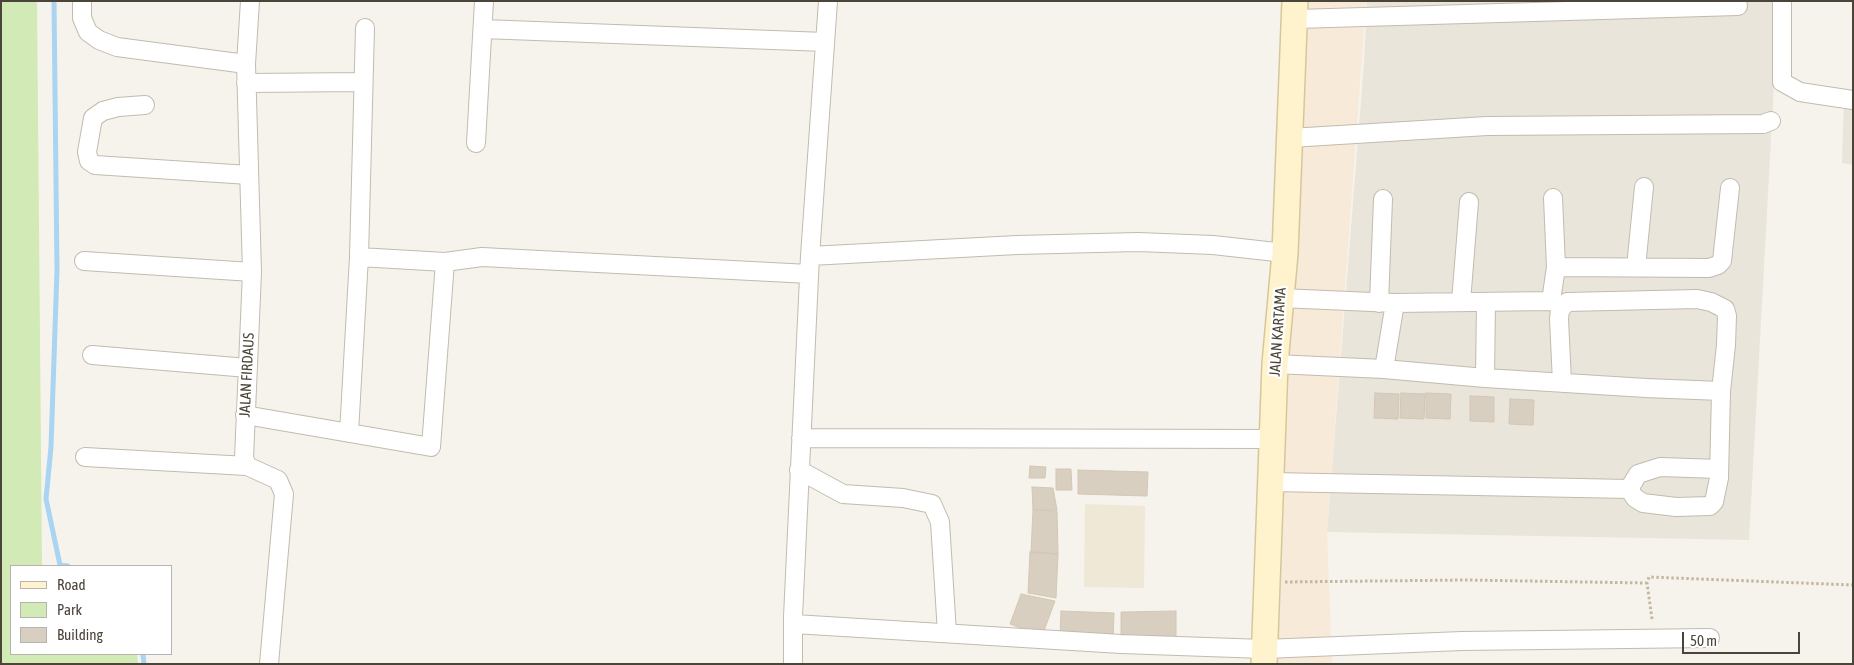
<!DOCTYPE html>
<style>
body{margin:0}
#map{position:relative;width:1854px;height:665px;overflow:hidden;background:#f6f3ec;font-family:"Asap Condensed",sans-serif}
canvas{display:block}
.frame{position:absolute;inset:0;border:2px solid #4b4439;pointer-events:none}
.legend{position:absolute;left:10px;top:565px;width:162px;height:90px;box-sizing:border-box;background:#fff;border:1px solid #b7b4b0;margin:0;padding:6px 9px;list-style:none;font-size:15px;color:#4b4439}
.legend li{display:flex;align-items:center;gap:10px;height:25px}
.legend b{width:25px;border:1px solid #b7b4b0}
.scale{position:absolute;left:1682px;top:632px;width:118px;height:22px;box-sizing:border-box;border:2px solid #4b4439;border-top:0;padding-left:6px;font-size:15px;line-height:18px;white-space:nowrap;color:#4b4439;-webkit-text-stroke:4px #fff;paint-order:stroke}
</style>
<div id="map">
<canvas width="1854" height="665"></canvas>
<div class="frame"></div>
<ul class="legend">
<li><b style="height:6px;background:#fff3cd"></b>Road</li>
<li><b style="height:14px;background:#d2eab5"></b>Park</li>
<li><b style="height:14px;background:#d8cfc1"></b>Building</li>
</ul>
<div class="scale">50 m</div>
</div>
<script>
const g = document.querySelector('canvas').getContext('2d');
g.lineJoin = 'round';
function fillPath(path, color) { g.fillStyle = color; g.fill(path, 'evenodd'); }
const toPath = rows => new Path2D(rows.map(r => 'M' + r).join(''));
function trace(path, color, width, dash) { g.strokeStyle = color; g.lineWidth = width; g.lineCap = dash ? 'butt' : 'round'; g.setLineDash(dash || []); g.stroke(path); }
function drawText(font, color, halo, rows, align = 'center') {
  g.font = font + ' "Asap Condensed",sans-serif'; g.lineWidth = 4.5; g.setLineDash([]); g.textBaseline = 'middle'; g.strokeStyle = halo; g.fillStyle = color; for (const [text, x, y, turn = 0] of rows) {
    g.save(); g.translate(x, y); g.rotate((+turn || 0) * Math.PI / 180); g.textAlign = isNaN(turn) ? turn : align; if (halo) g.strokeText(text, 0, 0); g.fillText(text, 0, 0); g.restore();
  }
}
fillPath(toPath([
 [1367,1,1774,1,1774,84,1749,540,1327,532,1364,63],
 [1844,93,1853,94,1853,165,1842,163]
]), '#eae5da');
fillPath(toPath([
 [1303,1,1366,1,1327,532,1332,664,1271,664]
]), '#f7ead8');
fillPath(toPath([
 [1085,504,1145,506,1144,588,1084,587]
]), '#efe8d6');
fillPath(toPath([
 [1,1,37,1,42,566,11,566,11,654,137,654,138,664,1,664]
]), '#d2eab5');
trace(toPath([
 [54,1,57,270,51,447,46,499,60,565,68,566],
 [143,654,144,664]
]), '#a9d4f2', 5);
const building = toPath([
 [1375,393,1399,394,1398,419,1374,418,1375,393],
 [1401,393,1425,394,1424,419,1400,418,1401,393],
 [1426,393,1451,394,1450,419,1426,418,1426,393],
 [1470,396,1494,397,1494,422,1470,421,1470,396],
 [1510,399,1534,400,1533,425,1509,424,1510,399],
 [1030,466,1046,467,1045,478,1029,478,1030,466],
 [1056,469,1071,469,1072,490,1056,490,1056,469],
 [1078,470,1148,472,1147,496,1078,494,1078,470],
 [1032,487,1053,488,1057,510,1033,510,1032,487],
 [1033,510,1057,511,1058,554,1031,552,1033,510],
 [1030,552,1058,554,1056,598,1028,593,1030,552],
 [1021,594,1055,601,1042,636,1010,624,1021,594],
 [1061,611,1114,613,1113,641,1060,639,1061,611],
 [1176,611,1176,641,1121,641,1121,612,1176,611]
]);
fillPath(building, '#d8cfc1');
trace(building, '#d3c7b4', 1);
const minor = toPath([
 [82,1,82,18,88,32,99,40,117,47,246,64],
 [250,1,246,64,252,272,244,458,247,466,278,480,284,494,269,664],
 [1782,1,1782,82,1800,92,1853,100],
 [1296,19,1738,6],
 [483,29,825,42],
 [246,83,363,82],
 [145,105,118,107,103,111,93,118,87,152,89,161,95,165,249,175],
 [1290,138,1487,126,1763,124,1771,121],
 [476,143,484,1],
 [810,256,1017,245,1138,242,1213,245,1285,253],
 [359,257,365,28],
 [84,261,252,272],
 [445,262,482,257,809,274],
 [1556,267,1709,268,1718,265,1722,261,1730,188],
 [1636,267,1644,187],
 [1280,298,1395,303,1551,301,1556,267,1553,198],
 [1461,302,1469,202],
 [1379,303,1383,199],
 [1395,303,1384,369,1485,378,1646,388,1721,391,1726,345,1727,316,1725,309,1711,302,1697,299,1567,302,1560,310,1559,319,1562,382],
 [92,355,248,368],
 [1275,364,1384,369],
 [1485,378,1486,302],
 [245,415,431,447,445,262,359,257,349,433],
 [801,438,1273,439],
 [85,457,247,466],
 [799,470,843,494,903,498,932,504,940,522,947,633],
 [1272,482,1629,489],
 [1629,489,1635,498,1643,503,1676,507,1710,506,1714,502,1719,478,1721,391],
 [1629,489,1638,474,1660,467,1719,469],
 [794,624,1121,644,1264,649,1462,641,1710,638],
 [793,664,793,617,810,256,828,1]
]);
const secondary = toPath([
 [1264,664,1275,364,1285,253,1295,1]
]);
trace(minor, '#c2bbae', 20);
trace(secondary, '#d6c79b', 28);
trace(toPath([
 [1285,582,1466,580,1647,583],
 [1652,619,1647,583,1649,577,1853,585]
]), '#c4b79f', 3, [2.5, 2.5]);
trace(minor, '#fff', 18);
trace(secondary, '#fff3cd', 25);
drawText('15px', '#4b4439', '#fff', [
 ["JALAN KARTAMA",1278,332,-86],
 ["JALAN FIRDAUS",247,375,-87]
]);
</script>
